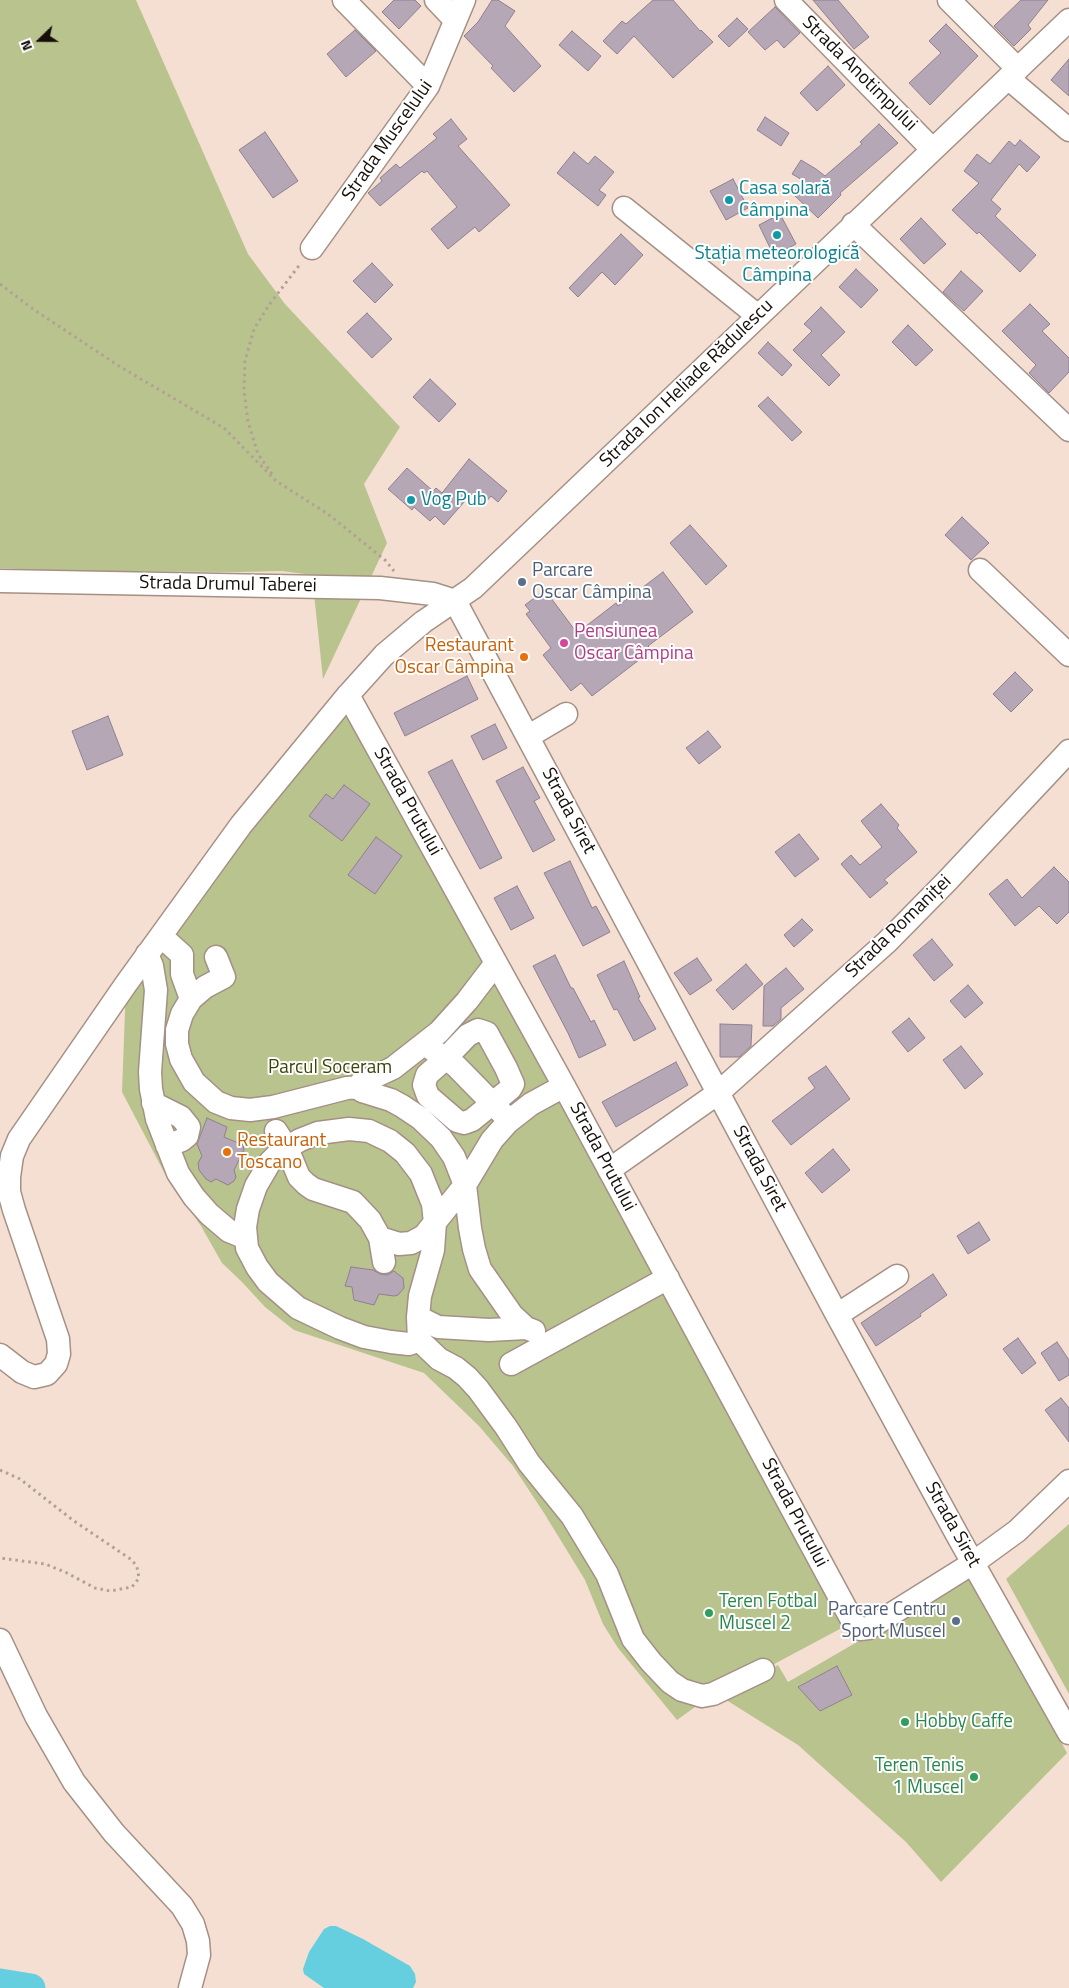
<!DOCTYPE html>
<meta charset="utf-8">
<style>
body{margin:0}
#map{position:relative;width:1069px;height:1988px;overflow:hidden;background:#f5dfd3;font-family:"Titillium Web",sans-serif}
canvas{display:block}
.north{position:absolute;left:15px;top:15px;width:50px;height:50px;-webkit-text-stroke:4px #fff;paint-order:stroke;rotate:248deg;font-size:14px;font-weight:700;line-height:20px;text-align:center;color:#150e0a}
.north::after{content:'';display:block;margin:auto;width:18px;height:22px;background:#150e0a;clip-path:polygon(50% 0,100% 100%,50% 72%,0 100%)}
</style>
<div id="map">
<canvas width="1069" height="1988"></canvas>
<div class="north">N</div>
</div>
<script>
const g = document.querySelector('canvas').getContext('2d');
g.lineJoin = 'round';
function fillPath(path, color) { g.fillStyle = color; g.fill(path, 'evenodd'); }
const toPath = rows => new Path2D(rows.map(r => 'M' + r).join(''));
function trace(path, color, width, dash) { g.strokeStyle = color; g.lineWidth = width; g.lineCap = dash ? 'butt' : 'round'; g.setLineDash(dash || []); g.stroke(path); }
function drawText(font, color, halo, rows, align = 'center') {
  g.font = font + ' "Titillium Web",sans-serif'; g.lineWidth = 4; g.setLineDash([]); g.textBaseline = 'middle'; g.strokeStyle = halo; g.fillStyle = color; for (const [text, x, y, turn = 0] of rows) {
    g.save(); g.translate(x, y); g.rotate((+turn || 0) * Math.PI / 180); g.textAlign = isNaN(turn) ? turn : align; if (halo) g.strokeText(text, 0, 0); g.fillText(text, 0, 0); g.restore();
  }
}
fillPath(toPath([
 [0,0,136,0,248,254,285,304,400,427,364,484,387,543,323,679,312,575,282,571,239,572,60,571,0,568],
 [348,695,853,1622,763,1670,713,1694,677,1720,618,1648,603,1624,585,1580,544,1513,513,1466,479,1426,424,1373,294,1330,265,1307,242,1282,222,1263,201,1226,165,1174,122,1092,126,984],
 [1069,1524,1069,1694,1006,1579],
 [971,1576,1067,1753,941,1882,906,1842,798,1745,723,1698,778,1665,788,1682]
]), '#b9c38e');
fillPath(toPath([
 [330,1926,336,1926,363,1939,410,1966,415,1974,416,1982,413,1988,324,1988,304,1974,303,1969,309,1952,324,1929]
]), '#65cedf');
trace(toPath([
 [0,1983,31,1988]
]), '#65cedf', 29);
const building = toPath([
 [394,0,415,0,421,6,399,29,382,12,394,0],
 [492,0,498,0,515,11,505,26,541,66,514,92,491,68,493,66,464,36,478,22,492,0],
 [653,0,673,0,700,31,701,30,713,42,673,78,634,36,617,54,603,41,622,21,626,24,653,0],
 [813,0,838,0,869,37,854,49,813,0],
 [1021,0,1048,0,1028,25,1031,29,1014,46,994,26,1021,0],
 [775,7,800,33,784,48,777,40,765,50,748,32,775,7],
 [737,18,748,29,729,47,718,36,737,18],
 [946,24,978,56,930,105,909,83,941,53,929,41,946,24],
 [355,30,376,51,346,77,327,54,355,30],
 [572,31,601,56,588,71,559,45,572,31],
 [1069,59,1069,96,1051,80,1069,59],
 [828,66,845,85,817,111,800,93,828,66],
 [765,117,789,133,781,146,757,130,765,117],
 [451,119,467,139,458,146,510,205,479,232,475,227,448,249,431,229,457,207,427,171,424,173,422,171,380,206,368,193,382,181,380,178,396,164,400,168,437,138,433,134,451,119],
 [879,124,898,143,840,193,841,195,818,218,792,193,804,181,792,174,801,160,816,169,825,176,862,144,860,142,879,124],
 [265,132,298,181,273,198,239,150,265,132],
 [1020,140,1040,157,1027,172,1019,164,991,200,1001,209,995,216,1036,255,1020,272,979,232,977,234,952,210,979,183,964,171,977,154,990,164,1009,141,1015,146,1020,140],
 [574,152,588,164,595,156,614,172,599,190,606,195,598,206,557,173,574,152],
 [733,179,748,208,726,220,710,191,733,179],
 [780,214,796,244,774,256,759,225,780,214],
 [921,218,946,244,924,264,900,239,921,218],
 [621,234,643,255,615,285,602,272,578,297,569,288,621,234],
 [372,263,393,285,375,303,353,281,372,263],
 [856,269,878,290,861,308,839,287,856,269],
 [961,271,983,291,964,311,943,292,961,271],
 [1030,304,1050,324,1042,331,1069,358,1069,372,1049,393,1029,373,1036,365,1002,331,1030,304],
 [821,307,845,332,821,355,840,375,829,386,793,350,812,331,804,324,821,307],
 [367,313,392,339,372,358,347,332,367,313],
 [908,325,933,350,916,366,892,342,908,325],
 [768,342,792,365,782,376,758,353,768,342],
 [430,379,456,404,439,422,413,397,430,379],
 [768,397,802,432,792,441,758,406,768,397],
 [469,459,507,491,498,502,491,496,484,504,471,494,444,525,435,516,430,521,414,507,412,510,388,489,407,468,433,491,436,488,442,493,469,459],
 [962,517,989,543,971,560,945,535,962,517],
 [690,525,727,566,706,585,670,543,690,525],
 [663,572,693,612,648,646,652,650,592,696,581,683,571,691,543,655,551,648,526,614,530,611,525,605,545,590,577,633,616,603,618,606,663,572],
 [1015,672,1033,690,1011,712,993,694,1015,672],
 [467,676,478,699,405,736,394,713,467,676],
 [108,716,123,755,87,770,72,731,108,716],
 [495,724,507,748,483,760,471,736,495,724],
 [708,731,721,747,699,764,686,748,708,731],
 [452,760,502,858,480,869,428,772,452,760],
 [523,767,540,798,534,801,555,840,533,852,496,781,523,767],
 [344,785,370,804,342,841,309,816,326,794,333,799,344,785],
 [881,804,899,825,897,828,917,852,884,880,888,883,870,898,841,864,851,855,860,865,882,847,861,821,881,804],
 [799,834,819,859,795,877,775,852,799,834],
 [376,837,402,856,375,894,348,875,376,837],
 [570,861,592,908,596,906,610,932,583,946,544,873,570,861],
 [1054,867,1069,882,1069,912,1057,924,1039,906,1015,926,989,894,1007,879,1022,898,1054,867],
 [517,886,534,918,511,930,494,898,517,886],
 [802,919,813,930,794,947,784,935,802,919],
 [932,939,953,965,934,981,913,955,932,939],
 [555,955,571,988,573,988,591,1022,594,1020,606,1045,579,1058,568,1033,533,966,555,955],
 [697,958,712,980,690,995,674,973,697,958],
 [624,961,640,997,638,998,656,1029,634,1041,617,1009,614,1010,597,975,624,961],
 [746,964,763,984,733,1010,716,990,746,964],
 [786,968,804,989,781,1008,781,1019,773,1026,763,1026,764,986,786,968],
 [968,985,983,1003,965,1018,950,1001,968,985],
 [909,1018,925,1038,908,1052,892,1032,909,1018],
 [720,1024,752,1025,751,1046,739,1057,720,1057,720,1024],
 [961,1046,983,1074,965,1089,943,1060,961,1046],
 [676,1062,688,1085,616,1127,602,1102,676,1062],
 [826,1066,850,1099,791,1145,772,1121,815,1088,808,1078,826,1066],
 [207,1118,227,1127,224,1137,243,1145,244,1150,234,1170,236,1177,234,1181,228,1185,216,1179,211,1182,206,1179,199,1170,198,1163,202,1156,197,1144,207,1118],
 [833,1149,850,1170,822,1193,805,1173,833,1149],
 [979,1222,990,1240,968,1254,957,1236,979,1222],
 [351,1267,373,1270,380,1274,387,1275,394,1271,403,1278,404,1288,398,1295,394,1296,379,1294,374,1305,354,1300,352,1287,345,1286,351,1267],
 [933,1274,947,1295,920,1314,921,1316,876,1346,861,1323,933,1274],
 [1018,1338,1036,1363,1022,1374,1003,1349,1018,1338],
 [1057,1342,1069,1360,1069,1375,1059,1381,1041,1353,1057,1342],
 [1061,1398,1069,1408,1069,1442,1045,1410,1061,1398],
 [837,1666,852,1695,820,1711,798,1687,837,1666]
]);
fillPath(building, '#b6a7b7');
trace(building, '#8e8090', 1);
const minor = toPath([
 [344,0,428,86],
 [436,0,455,20],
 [786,0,932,149],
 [949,0,1018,69],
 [1008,78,1069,130],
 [624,208,758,316],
 [853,224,1069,430],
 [312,248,428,86,464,0],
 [980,570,1069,655],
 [0,581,380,588,433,594,455,601],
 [455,601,837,1315,960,1540,1069,1733],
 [348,695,564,1086,853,1622,860,1629,869,1628,973,1563,1017,1531,1069,1481],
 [529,736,566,714],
 [161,936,182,955,182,974,191,999,182,1014,177,1030,177,1044,181,1059,194,1082,216,1102,231,1108,250,1110,273,1107,347,1088,360,1087],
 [147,954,152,966,156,990,150,1072,151,1089,157,1119,178,1173,194,1197,209,1214,229,1231,246,1238],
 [191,999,205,987,224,977,216,957],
 [478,1030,487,1033,506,1068,513,1084,510,1089,472,1120,464,1123,457,1121,428,1096,424,1085,427,1075,445,1059,468,1035,478,1030],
 [433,1050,456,1066,502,1113],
 [153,1103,181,1117,189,1127,187,1136,182,1140,167,1146],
 [276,1131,287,1148,299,1177,306,1184,313,1189,353,1202,370,1220,380,1238,384,1262],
 [609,1170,718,1093,887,942,947,881,1069,751],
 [380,1238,399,1244,411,1243,424,1236,465,1185,454,1157,441,1138,420,1118,402,1106,391,1100,362,1091,361,1083,393,1068,439,1032,467,1001,496,963],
 [837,1315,897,1276],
 [418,1317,438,1327,489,1330,526,1328,534,1331],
 [526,1328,512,1315,480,1269,474,1249,470,1228,465,1185,492,1140,508,1122,531,1104,564,1086],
 [419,1340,409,1344,391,1342,364,1337,340,1328,298,1308,268,1282,257,1267,247,1248,245,1227,248,1209,256,1186,270,1162,280,1152,300,1140,318,1133,349,1129,369,1131,390,1141,405,1153,421,1174,433,1204,435,1223,433,1250,420,1296,418,1317,419,1340,439,1359,456,1368,467,1377,478,1389,506,1427,529,1463,572,1516,607,1574,633,1639,651,1662,670,1682,682,1690,702,1696,713,1694,763,1670],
 [0,1355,22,1372,34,1377,47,1374,56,1364,59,1354,58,1339,14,1210,9,1192,9,1177,12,1156,19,1139,126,984,241,825,348,695,384,655,423,622,473,588,1069,20],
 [511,1364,668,1278],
 [0,1640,36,1716,74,1782,114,1833,182,1906,193,1924,198,1941,199,1955,190,1988]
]);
trace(minor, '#a59085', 25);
trace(toPath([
 [0,284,33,309,119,366,224,428,276,481,328,514,385,560,394,571],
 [272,474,258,454,248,422,244,390,245,361,254,329,269,305,301,263],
 [0,1470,20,1479,74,1521,132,1560,137,1567,139,1578,132,1587,110,1591,95,1588,65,1572,45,1564,0,1558]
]), '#b2a097', 3, [2.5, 4]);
trace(minor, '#fff', 22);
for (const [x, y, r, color] of [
 [729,200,5,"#0f9aa8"],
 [777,235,5,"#0f9aa8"],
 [411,500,5,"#0f9aa8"],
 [522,582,5,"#5c6f8a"],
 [564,643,5,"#d1479c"],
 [524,657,5,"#e8710a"],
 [227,1152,5,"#e8710a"],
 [709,1613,5,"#2e9e5b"],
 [956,1621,5,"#5c6f8a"],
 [905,1722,5,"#2e9e5b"],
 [974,1777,5,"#2e9e5b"]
]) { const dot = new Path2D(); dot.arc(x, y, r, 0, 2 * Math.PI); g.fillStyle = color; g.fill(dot); trace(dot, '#fff', 2); }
drawText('19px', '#150e0a', '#fff', [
 ["Strada Anotimpului",859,74,45],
 ["Strada Muscelului",388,141,-55],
 ["Strada Ion Heliade Rădulescu",687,384,-44],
 ["Strada Drumul Taberei",228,585,1],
 ["Strada Prutului",407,802,61],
 ["Strada Siret",568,811,62],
 ["Strada Romaniței",899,927,-44],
 ["Strada Prutului",602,1157,62],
 ["Strada Siret",759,1169,62],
 ["Strada Prutului",794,1513,62],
 ["Strada Siret",952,1525,61]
]);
drawText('19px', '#0d838f', '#fff', [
 ["Casa solară",739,189],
 ["Câmpina",739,211],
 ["Stația meteorologică",777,254,"center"],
 ["Câmpina",777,276,"center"],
 ["Vog Pub",421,500]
], 'left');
drawText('19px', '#4e5e75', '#fff', [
 ["Parcare",532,571],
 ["Oscar Câmpina",532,593],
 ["Parcare Centru",946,1610,"right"],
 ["Sport Muscel",946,1632,"right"]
], 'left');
drawText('19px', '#b23c85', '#fff', [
 ["Pensiunea",574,632],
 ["Oscar Câmpina",574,654]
], 'left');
drawText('19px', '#c56008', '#fff', [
 ["Restaurant",514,646],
 ["Oscar Câmpina",514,668],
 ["Restaurant",237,1141,"left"],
 ["Toscano",237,1163,"left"]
], 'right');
drawText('19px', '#3c4409', '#fff', [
 ["Parcul Soceram",330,1068]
]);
drawText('19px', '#27864d', '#fff', [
 ["Teren Fotbal",719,1602],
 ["Muscel 2",719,1624],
 ["Hobby Caffe",915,1722],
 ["Teren Tenis",964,1766,"right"],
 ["1 Muscel",964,1788,"right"]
], 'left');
</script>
